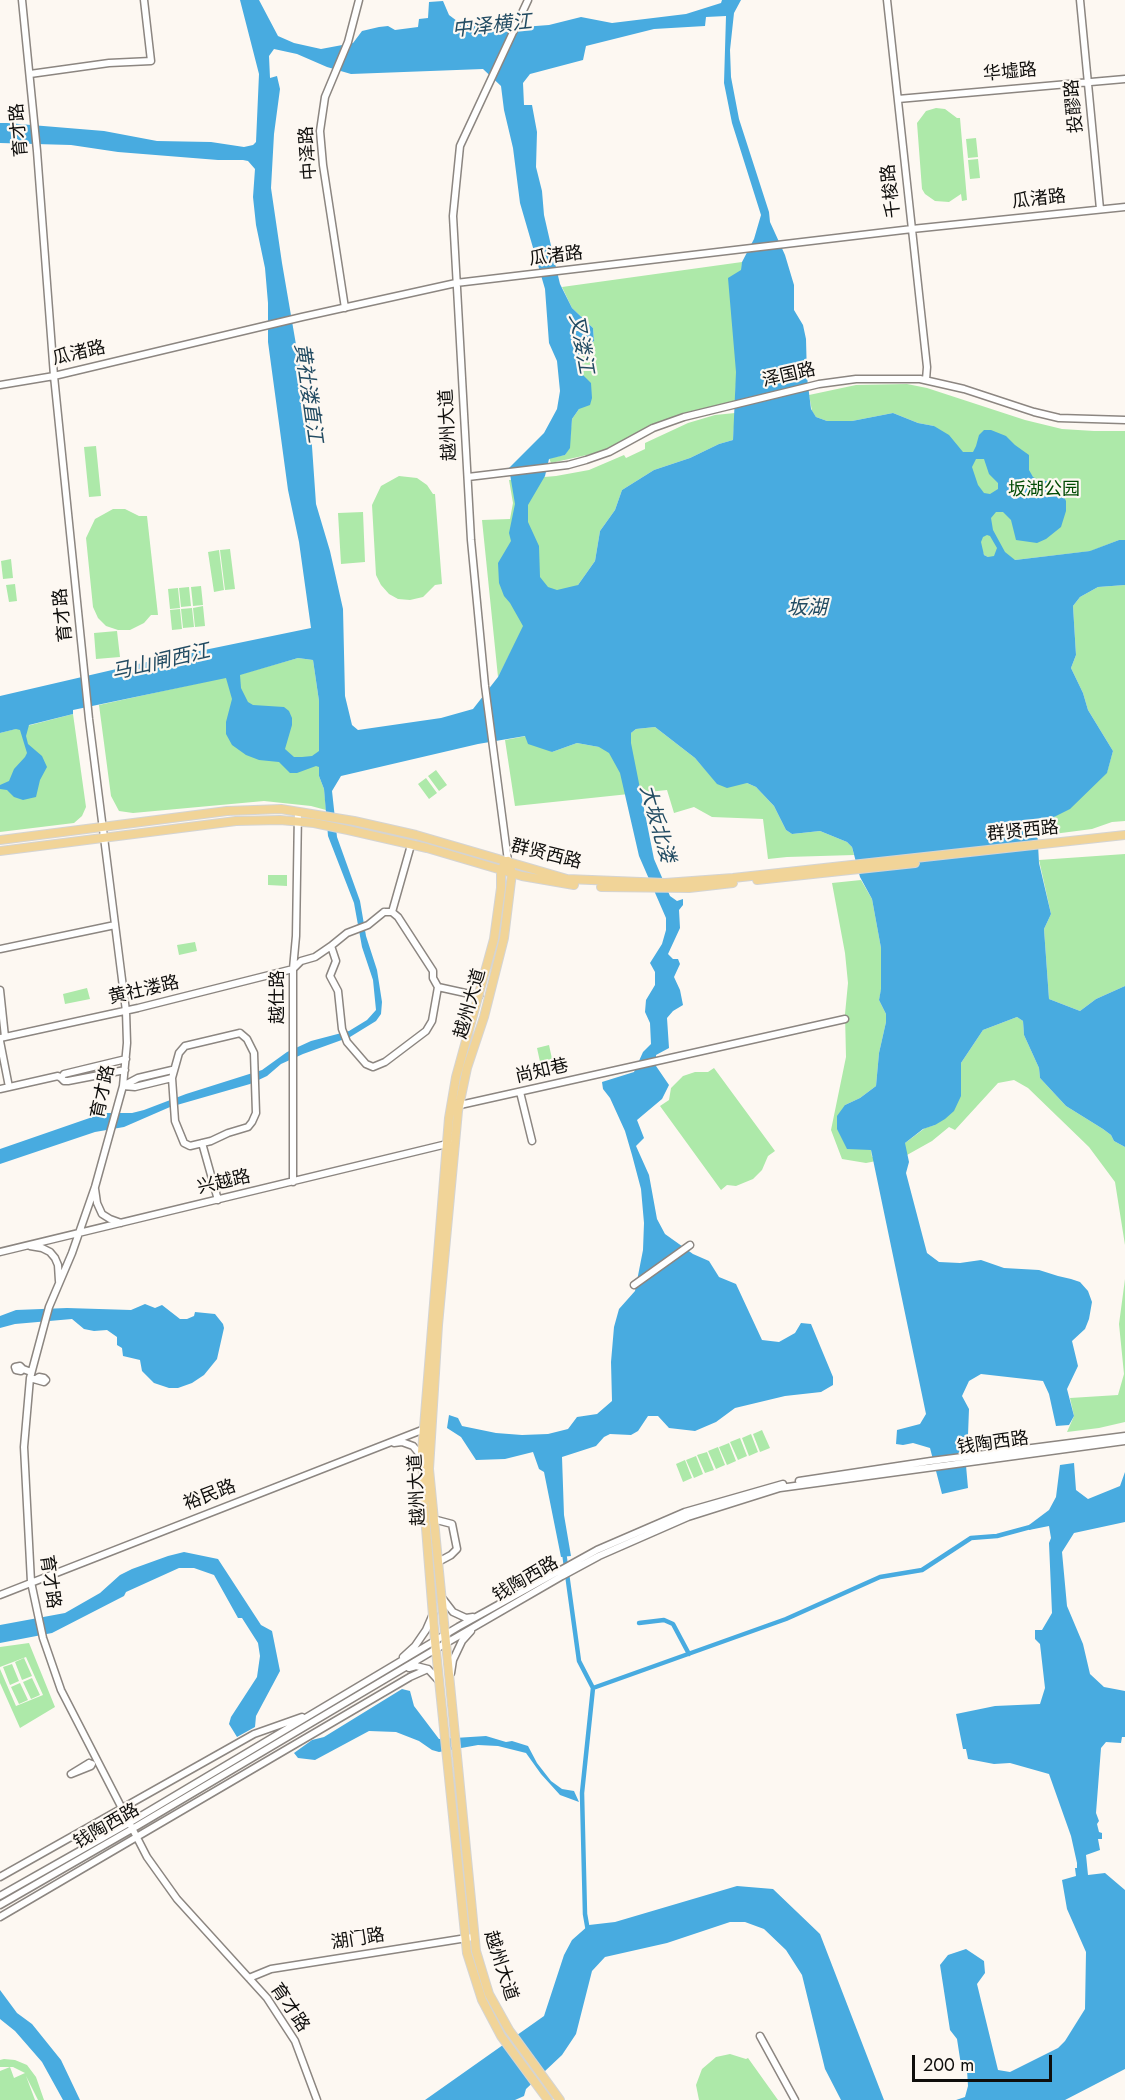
<!DOCTYPE html>
<meta charset="utf-8">
<style>
body{margin:0}
#map{position:relative;width:1125px;height:2100px;overflow:hidden;background:#fdf8f2;font-family:Jost,sans-serif}
canvas{display:block}
.scale{position:absolute;left:912px;top:2055px;width:140px;height:27px;box-sizing:border-box;border:3px solid #0f0e0c;border-top:0;padding-left:8px;font-size:18px;line-height:21px;white-space:nowrap;color:#0f0e0c;-webkit-text-stroke:4px #fdf8f2;paint-order:stroke}
</style>
<div id="map">
<canvas width="1125" height="2100"></canvas>
<div class="scale">200 m</div>
</div>
<script>
const g = document.querySelector('canvas').getContext('2d');
g.lineJoin = 'round';
function fillPath(path, color) { g.fillStyle = color; g.fill(path, 'evenodd'); }
const toPath = rows => new Path2D(rows.map(r => 'M' + r).join(''));
function trace(path, color, width, dash) { g.strokeStyle = color; g.lineWidth = width; g.lineCap = dash ? 'butt' : 'round'; g.setLineDash(dash || []); g.stroke(path); }
function drawText(font, color, halo, rows, align = 'center') {
  g.font = font + ' Jost,"Noto Sans SC",sans-serif'; g.lineWidth = 4.5; g.setLineDash([]); g.textBaseline = 'middle'; g.strokeStyle = halo; g.fillStyle = color; for (const [text, x, y, turn = 0] of rows) {
    g.save(); g.translate(x, y); g.rotate((+turn || 0) * Math.PI / 180); g.textAlign = isNaN(turn) ? turn : align; if (halo) g.strokeText(text, 0, 0); g.fillText(text, 0, 0); g.restore();
  }
}
fillPath(toPath([
 [936,108,945,109,957,118,960,118,967,200,962,201,961,194,949,202,935,201,925,194,922,189,917,123,926,111],
 [976,138,978,157,968,158,966,139],
 [978,159,980,178,970,179,968,160],
 [742,262,735,404,661,422,605,451,551,463,549,458,565,455,569,448,572,419,579,409,576,369,579,355,585,347,594,341,593,328,572,308,562,287],
 [907,384,927,388,1025,420,1062,429,1094,431,1125,431,1125,540,1119,540,1091,551,1015,560,988,557,984,555,934,426,918,423,893,413,852,421,827,421,816,417,812,411,809,395,856,385],
 [735,413,733,440,719,444,690,458,654,470,622,490,615,510,600,531,595,561,578,585,524,626,498,677,482,520,510,519,513,503,509,480,556,476,589,470,624,455,626,458,645,449,645,443,688,423,715,415],
 [96,446,101,496,89,497,84,447],
 [399,476,417,478,427,485,433,494,435,494,442,584,435,585,423,597,410,600,398,599,389,594,381,585,376,575,372,505,381,486],
 [113,509,125,509,139,516,147,516,158,615,151,615,144,623,130,630,118,630,106,626,98,618,93,607,86,538,95,519],
 [363,512,365,562,341,564,338,513],
 [230,549,235,589,225,590,220,550],
 [219,550,224,590,214,592,208,552],
 [11,559,13,578,3,579,1,561],
 [15,584,17,601,9,602,6,585],
 [1125,585,1125,821,1112,822,1092,829,1038,836,1037,826,1045,818,1054,817,1107,772,1113,751,1088,710,1083,693,1071,668,1076,655,1073,606,1080,597,1098,587],
 [201,586,203,605,193,606,191,587],
 [189,587,191,606,181,607,179,588],
 [178,588,180,608,170,609,168,589],
 [203,606,205,626,195,627,193,608],
 [192,608,194,627,183,628,181,609],
 [180,609,182,629,172,630,170,610],
 [117,631,120,657,96,659,94,633],
 [298,658,313,660,319,701,319,776,324,789,326,810,311,806,264,801,133,813,119,811,111,796,99,705,245,673],
 [73,714,86,807,82,816,74,823,0,832,0,733],
 [655,727,695,758,718,784,747,783,756,787,774,806,786,830,792,834,820,831,847,842,852,847,854,855,787,857,768,859,763,819,712,817,694,807,674,813,667,790,515,806,505,740,526,736,552,752,577,743,599,747,631,733,636,729],
 [436,770,447,785,439,791,428,776],
 [426,778,437,793,429,799,418,784],
 [1125,854,1125,986,1096,999,1080,1011,1049,999,1044,929,1051,914,1039,860],
 [268,875,287,875,287,886,268,885],
 [861,880,872,899,881,948,881,990,879,1000,886,1014,886,1022,879,1053,876,1086,860,1098,845,1105,871,1150,872,1157,905,1143,925,1128,935,1125,961,1063,983,1030,1017,1017,1023,1021,1024,1035,1039,1068,1040,1078,1066,1106,1103,1129,1111,1135,1114,1141,1125,1147,1125,1245,1115,1182,1089,1147,1028,1088,1014,1080,998,1083,955,1130,949,1127,932,1141,907,1155,866,1163,842,1159,831,1130,846,1057,845,1014,848,983,845,953,832,883],
 [195,942,197,951,179,955,177,945],
 [87,988,90,999,65,1004,63,994],
 [549,1045,554,1068,542,1071,537,1048],
 [714,1068,775,1151,768,1156,762,1170,753,1179,736,1186,727,1185,721,1190,660,1106,669,1100,671,1088,683,1076,695,1072,708,1072],
 [1125,1279,1125,1422,1099,1428,1067,1432,1074,1416,1070,1398,1118,1395,1124,1374,1119,1324],
 [762,1430,770,1448,760,1452,753,1434],
 [751,1434,758,1452,749,1456,742,1438],
 [740,1438,747,1456,738,1460,730,1442],
 [729,1443,736,1461,727,1465,719,1447],
 [718,1447,725,1465,716,1469,708,1451],
 [707,1452,714,1470,705,1473,697,1455],
 [696,1456,703,1474,694,1478,686,1460],
 [685,1460,692,1478,683,1482,676,1464],
 [29,1643,55,1707,20,1728,0,1683,0,1669,16,1706,43,1695,26,1657,0,1667,0,1647],
 [24,1658,32,1676,22,1680,15,1662],
 [12,1664,19,1681,10,1685,3,1667],
 [32,1678,40,1695,31,1699,23,1682],
 [20,1683,28,1700,19,1704,11,1687],
 [730,2054,746,2059,748,2058,778,2100,699,2100,696,2085,702,2069,716,2057],
 [4,2059,15,2060,27,2065,36,2077,44,2100,38,2100,26,2076,35,2100,0,2100,0,2071,10,2067,14,2078,25,2073,13,2067,0,2067,0,2060]
]), '#ade9a9');
fillPath(toPath([
 [240,0,259,0,278,36,294,43,321,49,353,43,362,31,379,27,388,26,395,30,418,27,419,19,428,18,429,2,443,1,449,15,457,21,496,29,549,25,581,17,612,23,686,14,721,3,722,0,741,0,734,13,730,50,731,77,739,119,769,212,770,222,785,255,794,285,794,310,803,325,806,339,807,377,811,409,816,417,827,421,852,421,893,413,918,423,934,426,949,435,963,452,973,452,976,446,979,435,984,430,991,430,1006,436,1015,445,1029,455,1029,470,1033,477,1040,481,1047,481,1062,493,1066,501,1066,511,1061,527,1046,539,1037,543,1016,540,1011,520,1003,512,996,512,991,518,993,530,1005,552,1015,560,1090,551,1119,540,1125,540,1125,585,1098,587,1080,597,1073,606,1076,655,1071,668,1083,693,1088,710,1113,751,1107,773,1070,809,1054,817,1045,818,1037,826,1039,863,1051,914,1044,929,1049,999,1080,1011,1096,999,1125,986,1125,1147,1114,1141,1111,1135,1103,1129,1066,1106,1040,1078,1039,1068,1024,1035,1023,1021,1017,1017,983,1030,961,1063,961,1096,954,1111,945,1119,935,1125,923,1129,905,1143,909,1162,906,1173,927,1253,939,1262,960,1263,981,1260,1004,1268,1039,1270,1058,1276,1071,1279,1080,1282,1088,1291,1092,1302,1089,1319,1085,1329,1072,1341,1078,1366,1067,1389,1074,1416,1069,1425,1056,1426,1049,1394,1043,1381,981,1374,969,1381,962,1396,969,1409,968,1435,964,1443,968,1488,942,1494,930,1448,913,1443,903,1445,896,1444,897,1430,920,1424,926,1414,871,1150,847,1149,837,1129,837,1116,845,1105,860,1098,876,1086,879,1053,886,1022,886,1014,879,1000,881,989,881,948,872,899,860,877,852,847,847,842,820,831,792,834,786,830,774,806,756,787,747,783,727,788,717,784,695,758,655,727,636,729,631,733,631,743,654,859,670,896,677,901,683,899,683,905,679,910,680,928,668,954,673,959,678,959,680,964,674,977,680,990,683,1005,673,1011,667,1018,669,1048,656,1055,656,1066,669,1085,662,1099,637,1120,644,1138,636,1146,649,1175,657,1219,665,1234,693,1254,709,1261,719,1277,736,1284,762,1340,779,1342,795,1333,801,1323,811,1324,833,1377,833,1385,821,1392,785,1396,735,1408,716,1422,695,1431,669,1428,658,1416,648,1416,638,1431,631,1435,610,1434,604,1437,596,1446,562,1457,564,1515,571,1556,561,1557,544,1472,539,1469,533,1452,505,1459,476,1460,461,1437,447,1428,449,1415,458,1418,462,1426,496,1433,522,1435,548,1434,568,1429,577,1417,597,1414,612,1401,611,1362,614,1327,619,1309,635,1291,643,1250,644,1223,641,1189,632,1155,625,1131,610,1098,603,1089,602,1082,634,1072,643,1052,651,1044,650,1023,645,1012,646,1000,655,985,655,972,650,963,662,944,666,930,666,918,639,856,620,773,609,753,599,747,577,743,552,752,528,744,525,736,478,744,341,776,332,791,337,837,360,901,366,936,377,970,382,1002,381,1014,376,1021,350,1037,303,1054,281,1064,267,1076,250,1084,170,1107,124,1127,95,1132,0,1164,0,1149,104,1113,132,1113,144,1110,186,1094,262,1070,287,1052,311,1041,349,1031,367,1020,376,1010,373,980,362,947,354,903,328,836,324,789,319,776,319,767,316,766,297,773,290,773,279,762,259,760,246,755,232,745,226,734,226,722,232,699,226,678,73,710,73,714,29,725,26,736,28,744,42,756,47,767,40,780,36,797,23,800,14,797,7,790,0,789,0,785,9,781,14,769,25,757,27,753,20,730,16,729,0,733,0,696,151,661,311,628,299,542,288,490,268,342,268,303,265,268,256,225,253,197,255,169,248,161,243,160,218,160,118,152,71,145,0,143,0,123,7,123,104,131,157,141,211,142,244,147,253,145,256,142,259,74],
 [726,16,724,83,732,123,761,215,754,239,742,262,741,270,728,278,736,372,733,440,719,444,690,458,654,470,622,490,615,510,600,531,595,561,578,585,557,590,548,587,540,577,539,546,528,522,528,505,545,476,549,459,565,455,570,448,572,419,579,409,590,405,592,398,591,383,578,370,579,355,585,347,594,341,593,328,572,308,560,284,555,263,544,215,542,191,536,167,537,132,532,105,524,105,523,83,530,74,583,60,586,46,654,29,705,26,706,17],
 [274,49,297,54,327,67,351,74,483,69,501,86,504,110,513,148,520,203,545,289,549,343,557,361,560,391,557,409,544,433,509,468,515,504,509,533,511,541,498,563,499,583,504,596,510,603,523,626,498,677,473,709,441,718,358,730,352,725,345,696,343,609,330,551,316,504,311,432,282,263,271,188,274,134,280,89,277,76,270,78,269,56],
 [976,459,984,459,989,474,998,483,998,489,990,494,984,493,978,485,972,467],
 [987,535,990,536,997,548,994,556,988,557,984,555,981,542,983,537],
 [298,658,313,660,319,701,319,751,312,756,302,757,294,757,285,749,292,725,292,718,289,711,284,707,253,705,248,702,241,688,240,675],
 [145,1304,155,1308,162,1305,180,1319,187,1319,194,1316,195,1312,215,1314,223,1324,224,1328,217,1359,204,1375,192,1383,178,1388,169,1388,154,1383,142,1371,140,1360,123,1356,122,1348,117,1345,117,1337,107,1330,94,1331,84,1329,72,1319,15,1324,0,1328,0,1316,16,1310,67,1308,131,1310],
 [1074,1463,1076,1490,1088,1499,1120,1486,1125,1472,1125,1522,1074,1533,1062,1552,1067,1606,1083,1644,1090,1674,1104,1687,1125,1691,1125,1737,1122,1737,1121,1743,1106,1742,1101,1748,1096,1813,1099,1821,1097,1824,1099,1832,1102,1833,1102,1839,1098,1839,1100,1850,1086,1855,1088,1875,1105,1873,1125,1890,1125,2069,1065,2100,956,2100,965,2097,968,2086,967,2070,961,2065,957,2039,950,2030,940,1965,948,1955,966,1949,984,1961,985,1973,977,1984,998,2070,1010,2072,1058,2048,1065,2041,1085,2009,1086,1952,1067,1909,1062,1880,1076,1876,1075,1868,1077,1868,1077,1863,1071,1836,1049,1774,1010,1763,994,1764,968,1759,966,1749,963,1749,956,1714,995,1706,1040,1704,1045,1688,1040,1644,1035,1639,1035,1630,1042,1630,1052,1613,1049,1543,1051,1538,1049,1526,1029,1530,1029,1525,1049,1510,1056,1497,1060,1465],
 [184,1552,218,1559,261,1625,272,1631,280,1671,256,1716,255,1727,237,1737,229,1724,231,1717,257,1677,260,1656,258,1643,242,1618,238,1618,214,1575,194,1568,179,1568,126,1592,124,1596,52,1633,0,1643,0,1625,65,1613,100,1593,120,1575,132,1569,168,1556],
 [402,1689,410,1691,414,1706,439,1739,486,1736,506,1742,512,1741,528,1746,537,1763,551,1781,562,1789,574,1791,579,1802,560,1795,541,1774,526,1753,498,1746,478,1745,439,1752,432,1750,419,1741,396,1732,369,1731,315,1760,298,1758,294,1753,312,1740,324,1737],
 [737,1886,773,1889,820,1934,884,2100,841,2100,825,2069,802,1975,786,1950,764,1929,745,1922,730,1922,667,1943,605,1957,592,1971,576,2034,562,2055,526,2089,524,2096,515,2100,425,2100,544,2016,564,1955,572,1940,589,1925,615,1922],
 [0,1990,17,2013,32,2024,61,2060,80,2100,63,2100,42,2062,15,2031,0,2019]
]), '#48abe0');
trace(toPath([
 [564,1552,579,1661,593,1688,582,1793,585,1914,588,1931],
 [639,1623,664,1620,673,1624,689,1654],
 [593,1688,786,1619,880,1577,922,1570,971,1538,997,1536,1034,1526]
]), '#48abe0', 4.5);
const minor = toPath([
 [22,0,37,151,54,376,89,719,126,1011,127,1043,123,1086,95,1187,72,1253,49,1307,30,1378,24,1447,31,1582,43,1638,61,1690,147,1857,177,1899,267,1998,295,2041,317,2100],
 [887,0,927,367,926,380],
 [1080,0,1100,209],
 [30,74,109,63,151,61,144,0],
 [898,99,1125,79],
 [345,308,323,165,320,131,325,97,348,42,359,0],
 [0,385,54,376,302,317,456,283,912,229,1125,207],
 [468,477,568,465,586,460,609,452,653,428,684,417,819,384,856,379,920,379,964,389,1034,412,1059,418,1125,420],
 [508,861,485,686,471,540,453,216,460,146,528,0],
 [384,912,392,912,398,917,433,971,433,978,438,987,432,1021,426,1031,385,1062,373,1067,366,1064,347,1042,342,1029,338,991,330,976,336,961,331,946,347,933,368,925,384,912],
 [392,912,411,845],
 [0,949,115,925],
 [438,987,479,996],
 [0,990,5,1037],
 [240,1033,247,1039,254,1053,256,1113,252,1122,248,1127,228,1133,211,1141,190,1146,184,1143,175,1121,172,1078,179,1053,185,1046,240,1033],
 [0,1038,138,1008,293,969,301,961,315,957,331,946],
 [0,1041,9,1087],
 [125,1070,68,1081,64,1081,61,1078,64,1074,126,1059],
 [172,1078,135,1087,123,1086,138,1078,172,1070],
 [0,1089,58,1076,61,1078],
 [520,1092,532,1141],
 [460,1105,845,1019],
 [202,1143,218,1200],
 [293,1182,293,969,296,936,298,812],
 [95,1189,97,1203,102,1214,110,1219,121,1223],
 [30,1246,42,1248,50,1252,55,1258,58,1265,59,1281],
 [0,1252,451,1143],
 [634,1285,690,1245],
 [23,1369,21,1371,16,1370,15,1367,20,1366,23,1369,31,1372],
 [30,1378,44,1382,46,1380,44,1378,39,1377,36,1379],
 [394,1443,402,1442,413,1446,422,1457],
 [799,1481,931,1461,1125,1436],
 [433,1519,452,1524,457,1549,451,1555,438,1562],
 [0,1595,427,1428],
 [443,1599,453,1612,466,1618,473,1617],
 [403,1657,415,1646,426,1630,433,1614],
 [409,1668,416,1666,428,1669,438,1680],
 [451,1673,453,1660,462,1641,471,1631],
 [89,1763,92,1764,91,1766,71,1774,89,1763],
 [0,1877,254,1734,302,1717],
 [0,1896,129,1823,458,1627,597,1550,685,1512,783,1484],
 [0,1905,132,1829,436,1649,562,1576,599,1556,688,1517,780,1488,1125,1441],
 [0,1917,410,1677,428,1669],
 [249,1978,271,1969,473,1937],
 [760,2036,795,2100]
]);
const major = toPath([
 [0,840,227,811,281,809,354,821,416,835,567,879,665,883,733,878,1125,835],
 [0,851,236,821,280,820,314,823,348,830,427,848,522,876,574,885],
 [508,861,512,873,504,938,484,1017,467,1068,458,1111,438,1325,429,1469,476,1951,489,1994,509,2030,560,2100],
 [508,861,501,869,501,888,494,939,456,1077,449,1118,422,1452,424,1503,435,1641,467,1953,482,2000,501,2036,548,2100],
 [757,880,915,863],
 [601,887,689,888,733,883]
]);
trace(minor, '#8c8681', 9);
trace(major, '#d4d4d3', 10);
trace(minor, '#fff', 6);
trace(major, '#f1d498', 8);
drawText('18px', '#0f0e0c', '#fdf8f2', [
 ["华墟路",1010,73,-5],
 ["投醪路",1075,106,-95],
 ["育才路",20,130,-95],
 ["中泽路",309,153,-94],
 ["千梭路",892,191,-96],
 ["瓜渚路",1039,200,-6],
 ["瓜渚路",556,257,-7],
 ["瓜渚路",79,354,-13],
 ["泽国路",789,376,-13],
 ["越州大道",449,425,-93],
 ["育才路",64,615,-96],
 ["群贤西路",1023,832,-6],
 ["群贤西路",546,855,14],
 ["黄社溇路",144,991,-13],
 ["越仕路",279,997,-90],
 ["越州大道",471,1004,-74],
 ["尚知巷",542,1072,-13],
 ["育才路",104,1092,-78],
 ["兴越路",224,1183,-13],
 ["钱陶西路",993,1444,-8],
 ["越州大道",418,1490,-93],
 ["裕民路",210,1496,-21],
 ["钱陶西路",526,1580,-30],
 ["育才路",49,1582,82],
 ["钱陶西路",107,1827,-30],
 ["湖门路",358,1940,-9],
 ["越州大道",500,1966,72],
 ["育才路",289,2008,56]
]);
drawText('18px', '#004a03', '#fdf8f2', [
 ["坂湖公园",1044,491]
]);
drawText('italic 20px', '#224b62', '#fdf8f2', [
 ["中泽横江",492,27,-6],
 ["叉溇江",580,344,80],
 ["黄社溇直江",307,393,82],
 ["坂湖",807,609],
 ["马山闸西江",161,663,-13],
 ["大坂北溇",656,824,74]
]);
</script>
